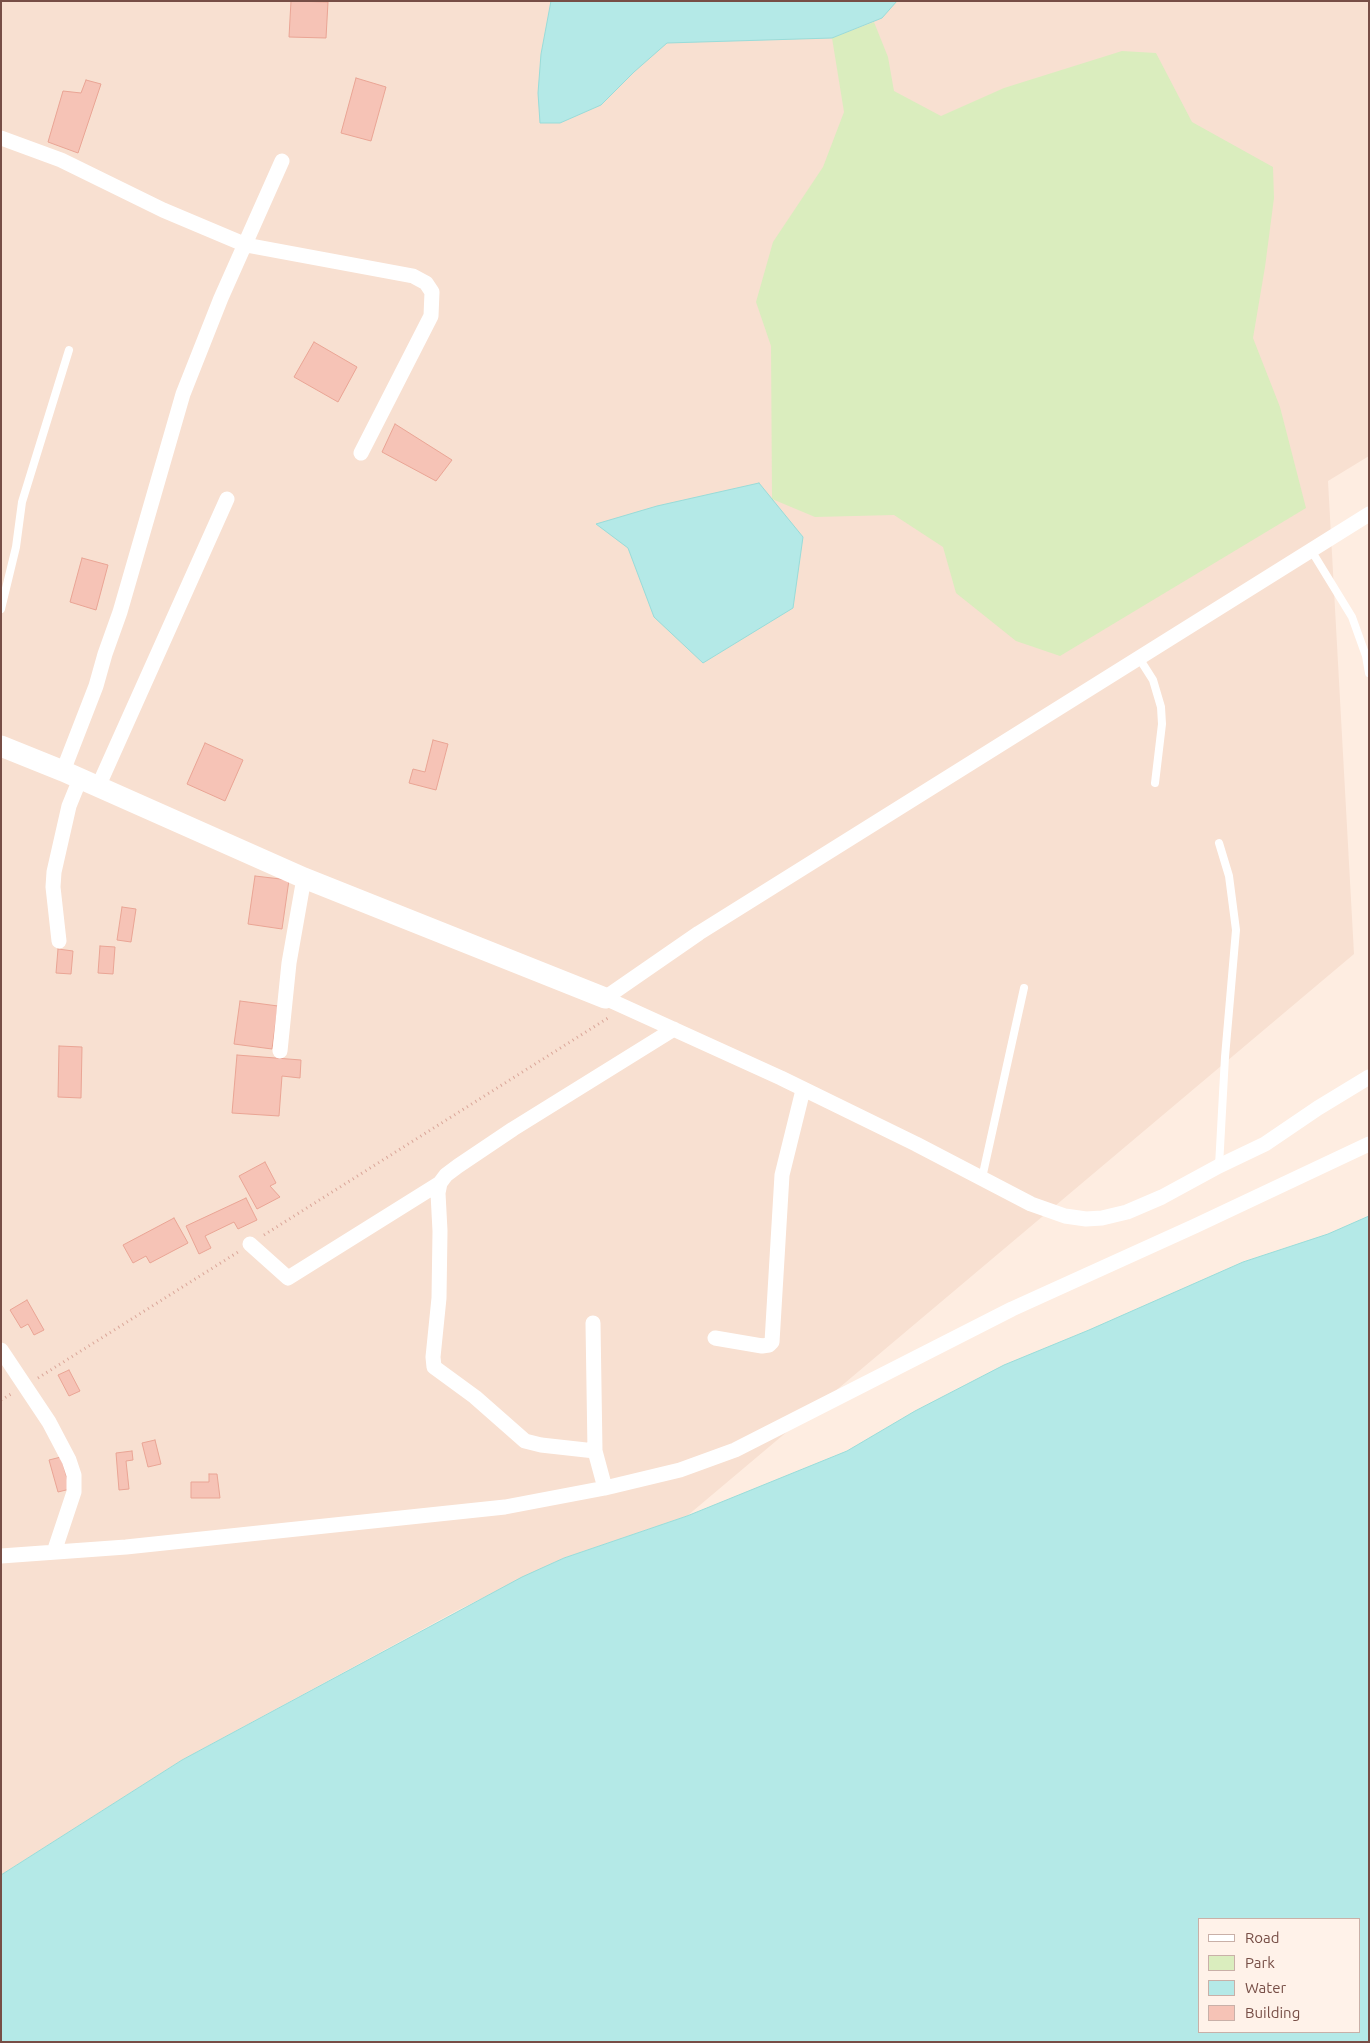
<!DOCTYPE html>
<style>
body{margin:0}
#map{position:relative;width:1370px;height:2043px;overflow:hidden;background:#feede1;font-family:Ubuntu,sans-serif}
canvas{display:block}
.frame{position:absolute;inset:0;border:2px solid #774e46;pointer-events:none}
.legend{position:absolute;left:1198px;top:1918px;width:162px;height:115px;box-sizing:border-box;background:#fff2e9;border:1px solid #c9b0a8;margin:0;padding:6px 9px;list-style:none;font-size:15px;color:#774e46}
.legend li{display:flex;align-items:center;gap:10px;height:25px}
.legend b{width:25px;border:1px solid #c9b0a8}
</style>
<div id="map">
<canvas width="1370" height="2043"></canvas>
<div class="frame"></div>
<ul class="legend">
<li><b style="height:6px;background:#fff"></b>Road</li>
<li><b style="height:14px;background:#daedbe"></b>Park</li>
<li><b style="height:14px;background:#b4e9e7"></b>Water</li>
<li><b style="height:14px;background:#f6c3b6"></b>Building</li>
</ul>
</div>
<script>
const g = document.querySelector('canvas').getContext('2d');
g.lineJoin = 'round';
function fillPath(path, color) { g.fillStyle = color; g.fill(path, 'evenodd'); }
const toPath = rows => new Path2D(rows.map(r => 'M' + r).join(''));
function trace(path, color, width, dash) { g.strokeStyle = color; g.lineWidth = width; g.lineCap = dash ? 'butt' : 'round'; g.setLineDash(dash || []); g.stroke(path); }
fillPath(toPath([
 [1,1,1369,1,1369,456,1328,481,1354,954,687,1516,564,1558,458,1610,182,1760,1,1875]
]), '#f8e0d1');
fillPath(toPath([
 [874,22,888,57,894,91,941,116,1004,88,1122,51,1156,53,1192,122,1273,167,1274,198,1265,267,1253,338,1280,407,1306,508,1060,656,1016,641,956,593,943,547,894,515,815,517,772,499,771,346,756,302,773,242,823,167,844,112,832,38]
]), '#daedbe');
const water = toPath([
 [551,1,897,1,882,18,832,38,667,43,634,72,601,105,560,123,540,123,538,93,541,54,551,1],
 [759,483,803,537,793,608,703,663,654,617,628,548,596,524,657,506,759,483],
 [1369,1216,1369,2042,1,2042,1,1875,182,1760,522,1577,564,1558,687,1516,847,1451,915,1411,1004,1365,1089,1330,1243,1262,1328,1234,1369,1216],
 [1199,1919,1359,1919,1359,2032,1199,2032,1199,1919]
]);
fillPath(water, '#b4e9e7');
trace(water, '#99dcd9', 1);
const building = toPath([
 [291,1,328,2,326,38,289,37,291,1],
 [356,78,386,87,371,141,341,133,356,78],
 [86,80,101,84,78,153,48,142,63,91,81,93,86,80],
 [314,342,357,367,338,402,294,377,314,342],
 [395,424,452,460,436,481,382,452,395,424],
 [82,558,108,565,96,610,70,602,82,558],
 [433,740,448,744,436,790,409,783,413,769,425,772,433,740],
 [205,743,243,760,225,801,187,784,205,743],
 [255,876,289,880,282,929,248,924,255,876],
 [122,907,136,909,131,942,117,940,122,907],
 [100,946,115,947,113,974,98,973,100,946],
 [58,949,73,951,71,974,56,973,58,949],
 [240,1001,278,1006,272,1049,234,1044,240,1001],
 [59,1046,82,1047,81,1098,58,1097,59,1046],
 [237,1055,301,1060,300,1078,282,1076,279,1116,232,1113,237,1055],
 [265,1162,276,1183,270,1186,280,1197,257,1209,239,1176,265,1162],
 [246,1198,257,1220,238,1229,234,1222,205,1236,211,1248,199,1254,186,1226,246,1198],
 [174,1218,188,1243,150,1263,146,1256,133,1263,123,1245,174,1218],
 [27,1300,44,1330,34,1335,28,1324,21,1328,10,1310,27,1300],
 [69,1370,80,1391,69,1396,58,1375,69,1370],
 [155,1440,161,1464,148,1467,142,1443,155,1440],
 [132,1451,133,1460,126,1461,129,1489,119,1490,116,1453,132,1451],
 [61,1457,70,1489,58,1492,49,1460,61,1457],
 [209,1474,217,1474,220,1498,191,1498,191,1482,209,1482,209,1474]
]);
fillPath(building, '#f6c3b6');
trace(building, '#eaa595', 1);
trace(toPath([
 [264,1235,608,1018],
 [38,1378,238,1252],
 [1,1400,11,1394]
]), '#daa699', 3, [1, 4]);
trace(toPath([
 [1311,550,1352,617,1366,656,1369,673],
 [1,609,16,547,22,502,69,350],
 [1139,658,1153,680,1161,707,1162,724,1155,783],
 [1219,1166,1225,1057,1236,930,1229,876,1219,843],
 [982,1178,1024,988]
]), '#fff', 8);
trace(toPath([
 [1,138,61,160,163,210,246,245,413,276,426,283,432,292,431,316,361,453],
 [63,771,96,686,105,654,120,612,183,394,221,298,282,161],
 [98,787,227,499],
 [59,941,53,887,54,872,69,806,80,779],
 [605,998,699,933,1369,514],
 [605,998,781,1078,916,1144,1031,1204,1065,1216,1086,1219,1102,1218,1127,1212,1162,1197,1219,1166,1265,1144,1318,1108,1369,1077],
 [280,1051,289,963,304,878],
 [250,1244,288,1278,440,1183],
 [593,1323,595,1451,605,1488],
 [715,1338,762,1346,769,1345,772,1342,782,1175,803,1090],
 [1,1350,49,1422,69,1460,74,1475,74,1492,54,1552],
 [595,1451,541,1445,525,1441,475,1397,434,1367,433,1357,439,1298,440,1231,438,1193,440,1183,446,1175,458,1166,513,1129,674,1029],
 [1,1556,126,1547,505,1507,605,1488,680,1470,735,1450,1012,1309,1195,1226,1369,1144]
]), '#fff', 15);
trace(toPath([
 [1,746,63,771,304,878,605,998]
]), '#fff', 21);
</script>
